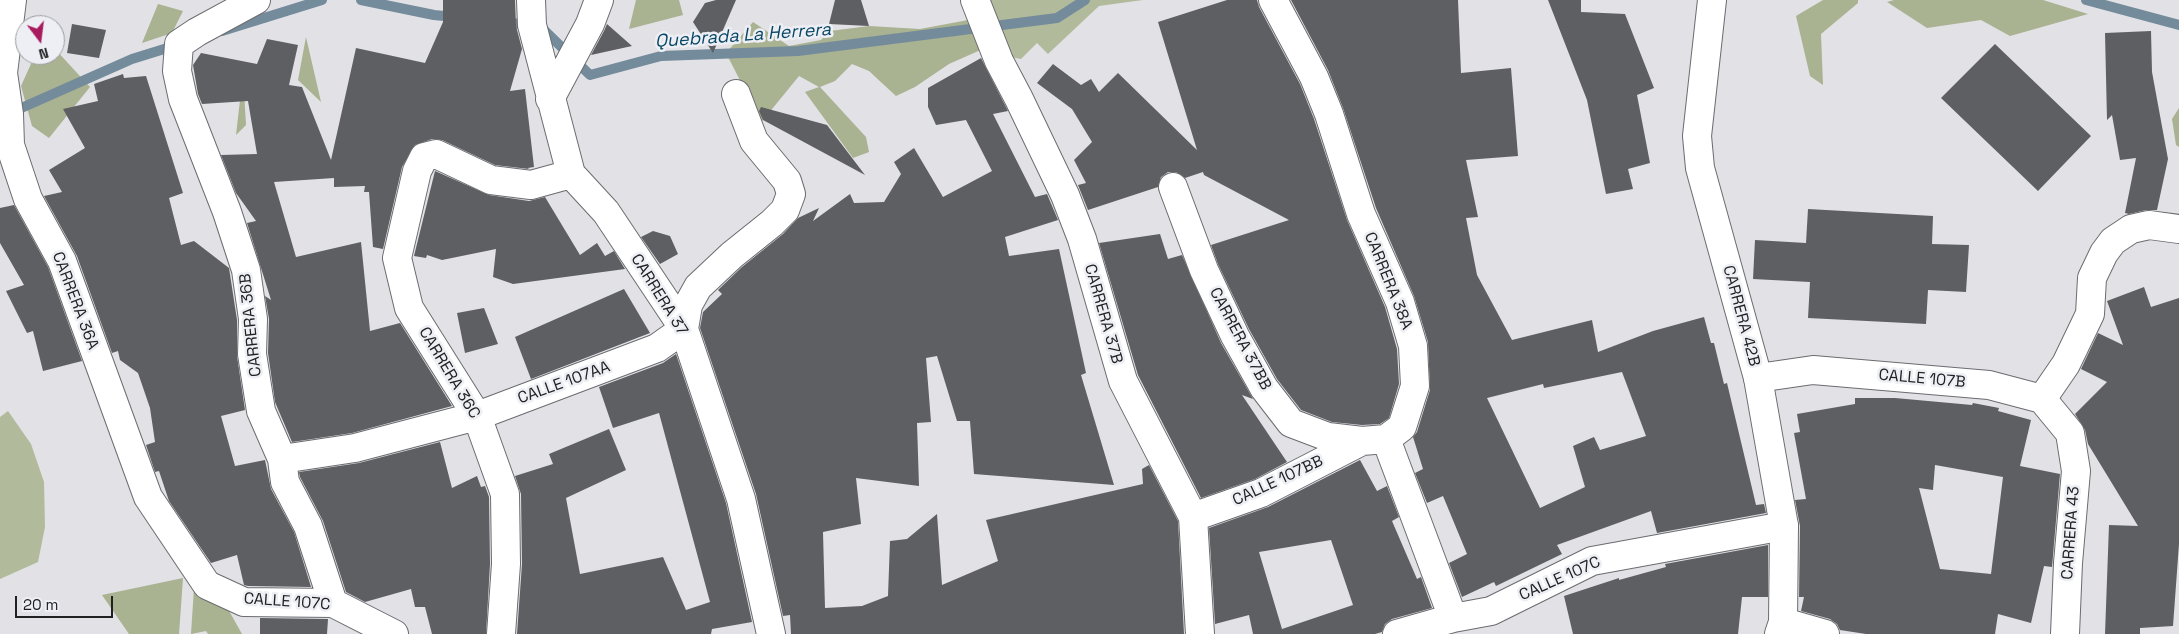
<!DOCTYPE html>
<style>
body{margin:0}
#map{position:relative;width:2179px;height:634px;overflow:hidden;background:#e1e1e6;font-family:"Space Grotesk",sans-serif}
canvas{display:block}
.north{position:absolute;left:15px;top:15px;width:50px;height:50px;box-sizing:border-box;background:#eeeff4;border:1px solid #9c9da0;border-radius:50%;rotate:165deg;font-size:14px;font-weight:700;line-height:20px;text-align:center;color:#212123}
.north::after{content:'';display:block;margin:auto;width:18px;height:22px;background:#a81c5f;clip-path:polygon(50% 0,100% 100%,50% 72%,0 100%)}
.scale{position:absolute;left:15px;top:596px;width:98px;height:22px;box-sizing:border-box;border:2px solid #212123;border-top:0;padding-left:6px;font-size:15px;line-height:18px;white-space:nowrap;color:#212123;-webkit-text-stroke:4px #eeeff4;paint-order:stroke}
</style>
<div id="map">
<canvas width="2179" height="634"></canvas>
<div class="north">N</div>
<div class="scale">20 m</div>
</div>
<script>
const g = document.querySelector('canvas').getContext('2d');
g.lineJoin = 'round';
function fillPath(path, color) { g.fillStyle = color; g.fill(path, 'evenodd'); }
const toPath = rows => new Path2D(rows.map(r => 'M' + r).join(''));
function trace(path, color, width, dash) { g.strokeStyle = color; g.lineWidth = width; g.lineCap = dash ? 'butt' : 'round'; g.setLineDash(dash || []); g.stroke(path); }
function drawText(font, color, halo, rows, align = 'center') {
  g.font = font + ' "Space Grotesk",sans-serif'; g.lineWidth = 5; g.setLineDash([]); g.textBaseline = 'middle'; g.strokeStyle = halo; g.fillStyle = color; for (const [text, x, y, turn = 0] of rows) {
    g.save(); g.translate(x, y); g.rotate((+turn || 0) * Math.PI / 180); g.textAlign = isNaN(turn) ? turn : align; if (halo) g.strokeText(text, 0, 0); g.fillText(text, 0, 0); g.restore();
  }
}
fillPath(toPath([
 [983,0,1143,0,1099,6,1048,54,1037,43,1021,59,1011,57],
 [8,411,31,444,44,482,45,527,38,562,0,579,0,417]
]), '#b1bb9b');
fillPath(toPath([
 [636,0,679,0,683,15,629,29],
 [1823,0,1858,0,1858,3,1821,34,1823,85,1810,76,1796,16],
 [1894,0,2043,0,2088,14,2010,36,1981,20,1927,28,1887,2],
 [158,4,183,11,172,33,142,43],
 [968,20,985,48,949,64,915,87,896,96,869,71,852,64,835,81,820,87,866,137,869,152,853,158,805,92,819,87,799,76,759,125,744,88,726,53,753,22,789,46,821,40,830,31,869,26,920,29],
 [306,37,321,102,298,80],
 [55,49,90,87,49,138,32,126,21,86,35,55,55,55],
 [243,74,246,125,236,135],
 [2179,108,2179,147,2176,145,2172,119],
 [183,578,179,634,129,634,102,595],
 [194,588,228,609,242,634,208,634,206,631,191,634]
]), '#a9b291');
trace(toPath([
 [361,0,434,15,455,17],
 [2086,0,2179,25],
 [502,22,540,26,590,75,661,56,798,51,1057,18,1085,0],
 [222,31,322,0],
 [10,113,132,59,177,45]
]), '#748b9b', 10);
fillPath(toPath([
 [443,0,515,0,516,26,522,49,510,91,525,89,534,167,528,168,529,169,495,165,442,140,432,139,415,145,402,167,383,249,373,247,369,192,364,192,365,186,334,187,334,178,274,182,296,257,361,242,370,331,400,323,452,406,352,433,292,442,275,402,268,353,269,319,265,296,271,300,247,223,256,221,236,193,221,155,257,154,248,101,202,104,198,94,193,65,201,53,257,64,267,39,298,45,289,85,302,87,331,160,356,48,425,63,443,22],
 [716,0,736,0,713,53,693,22,705,3],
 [835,0,861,0,869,26,829,24],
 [1227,0,1257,0,1259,7,1300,84,1314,119,1347,220,1385,307,1397,349,1399,384,1389,418,1380,424,1362,425,1332,422,1301,410,1277,379,1249,329,1218,264,1211,245,1289,220,1204,175,1203,172,1185,178,1176,172,1168,172,1161,177,1158,187,1088,210,1078,185,1086,183,1074,160,1092,142,1072,109,1037,83,1053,64,1081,85,1091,79,1099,92,1118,73,1197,150,1158,22],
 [1291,0,1458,0,1461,73,1511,68,1518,156,1466,160,1478,217,1466,218,1477,275,1512,340,1592,320,1598,352,1653,331,1704,317,1711,343,1714,343,1724,384,1727,383,1756,505,1764,504,1766,513,1657,533,1651,511,1557,545,1562,554,1496,586,1494,582,1462,597,1449,563,1467,554,1443,496,1427,503,1415,473,1423,469,1413,437,1417,432,1430,390,1428,342,1414,296,1376,208,1343,108,1328,70],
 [1622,372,1646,436,1600,450,1594,437,1573,446,1585,487,1540,508,1487,398,1543,384,1544,388],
 [1548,0,1581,0,1581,12,1625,14,1654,88,1637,95,1650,163,1628,169,1633,189,1606,194,1587,100],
 [72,24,106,30,99,58,67,53],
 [607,24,632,46,591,55,604,31],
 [2151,31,2152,72,2168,159,2157,210,2146,210,2129,214,2125,213,2136,158,2120,160,2112,115,2107,120,2105,33],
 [1995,44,2091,136,2038,191,1941,98],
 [981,58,1008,111,993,114,1035,197,1047,194,1058,220,1005,237,1009,256,1059,249,1086,373,1081,375,1114,485,974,474,970,421,957,421,937,356,926,358,931,422,917,423,919,486,856,478,861,524,823,532,825,608,862,606,888,596,890,541,907,539,937,514,942,585,998,561,986,520,1143,484,1142,469,1149,465,1178,521,1184,634,791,634,790,615,783,616,756,494,700,328,703,312,722,294,718,290,742,267,783,234,798,218,819,208,813,221,850,194,854,203,884,202,901,174,894,162,914,148,943,197,992,171,966,120,936,125,928,107,928,88],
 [123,74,124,78,146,76,183,193,169,198,181,245,194,241,229,268,237,320,237,356,245,410,221,416,235,466,265,460,271,489,294,532,311,587,248,586,244,585,237,555,211,563,169,501,159,471,155,472,146,445,155,442,150,408,138,373,120,360,118,351,112,353,77,256,44,196,62,192,49,170,85,148,63,109,98,101,94,84],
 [761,107,827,125,865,175,763,120,759,111],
 [435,171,489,195,529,201,545,197,580,255,597,243,605,256,614,251,625,269,513,284,493,277,496,249,442,260,427,255,426,258,414,256],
 [14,205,48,267,82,361,43,371,33,331,27,333,6,291,24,285,0,243,0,208],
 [1808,209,1933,216,1932,244,1969,245,1966,292,1928,290,1926,324,1808,318,1810,282,1753,279,1755,240,1806,243],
 [653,231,670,236,678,254,660,264,641,237],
 [1160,234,1168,259,1182,255,1221,343,1253,399,1242,395,1287,462,1255,479,1201,498,1138,375,1099,243],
 [2144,287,2151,307,2179,298,2179,544,2173,626,2140,628,2140,634,2105,634,2109,525,2138,526,2088,444,2085,430,2075,414,2107,382,2081,369,2098,333,2123,345,2107,301],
 [624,289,650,333,531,379,515,337],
 [484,308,498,344,465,353,457,313],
 [676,354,726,503,752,622,712,629,711,634,517,634,522,564,521,494,515,476,553,464,549,454,609,429,626,470,566,498,580,574,663,557,686,610,710,602,659,413,613,428,599,387,663,363],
 [1855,398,1895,398,1972,405,1973,403,1999,408,1998,411,2031,420,2020,466,2060,474,2052,567,2044,566,2031,623,1998,614,1995,634,1866,634,1840,630,1837,624,1830,619,1801,611,1804,597,1799,597,1800,526,1795,500,1806,499,1794,433,1800,432,1797,414,1855,404],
 [1935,465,2003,477,1991,574,1940,569,1919,488,1933,490],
 [440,442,452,488,477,476,481,487,485,486,489,497,490,564,486,634,432,634,425,607,415,607,411,589,365,602,346,592,323,521,300,477,299,472,359,463],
 [1360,460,1377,491,1387,486,1399,517,1392,521,1417,579,1421,577,1432,608,1392,619,1385,624,1382,632,1375,634,1253,634,1249,615,1215,624,1209,528,1268,507],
 [1331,540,1353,605,1282,629,1259,552],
 [1768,545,1768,597,1742,597,1738,634,1573,634,1564,596,1619,578,1619,580,1666,567,1665,564],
 [260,618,328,619,327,634,260,634]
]), '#5e5f63');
const street = toPath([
 [12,0,3,73,9,114,10,145,28,199,62,261,148,497,207,585,244,602,333,603,394,634],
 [256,0,197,32,179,44,177,71,183,99,227,212,246,270,253,319,252,354,261,411,282,459,285,482,308,526,333,603],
 [531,0,532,25,571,174,606,212,684,329,741,499,771,634],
 [975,0,999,61,1019,99,1065,195,1082,239,1123,381,1193,517,1200,634],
 [1273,0,1314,77,1329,114,1361,214,1400,302,1413,346,1415,386,1402,427,1386,439],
 [550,99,590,24,599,0],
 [1173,187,1204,270,1235,336,1264,388,1291,423,1328,437,1362,441,1386,439],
 [1758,378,1813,370,1989,385,2042,399,2070,433,2076,471,2068,563,2065,634],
 [2042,399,2066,364,2090,314,2092,278,2104,253,2113,241,2131,229,2149,225,2179,229],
 [1386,439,1453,618],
 [282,459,355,448,477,416,657,348,684,329,688,305,698,287,732,255,772,223,785,210,791,194,787,181,754,141,736,94],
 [1193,517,1261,493,1362,441],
 [1783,622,1825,634],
 [501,634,506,564,505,494,477,416,409,308,397,258,417,171,424,157,436,154,491,180,531,185,571,174],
 [1397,634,1453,618,1491,611,1592,561,1784,526]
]);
const secondary = toPath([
 [1712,0,1697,136,1700,168,1758,378,1784,526,1783,622,1779,634]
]);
trace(street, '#6b6c70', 30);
trace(secondary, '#6b6c70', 30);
trace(street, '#fff', 28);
trace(secondary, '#fff', 28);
drawText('16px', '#212123', '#eeeff4', [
 ["CARRERA 38A",1388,281,68],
 ["CARRERA 37",659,295,58],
 ["CARRERA 36A",75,301,69],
 ["CARRERA 37B",1103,314,74],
 ["CARRERA 42B",1741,316,75],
 ["CARRERA 36B",251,325,-96],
 ["CARRERA 37BB",1240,339,62],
 ["CARRERA 36C",449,373,59],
 ["CALLE 107B",1922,379,5],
 ["CALLE 107AA",564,383,-20],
 ["CALLE 107BB",1278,481,-25],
 ["CARRERA 43",2071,533,-86],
 ["CALLE 107C",1560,579,-24],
 ["CALLE 107C",287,602,4]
]);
drawText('italic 18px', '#074665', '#eeeff4', [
 ["Quebrada La Herrera",743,36,-4]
]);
</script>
